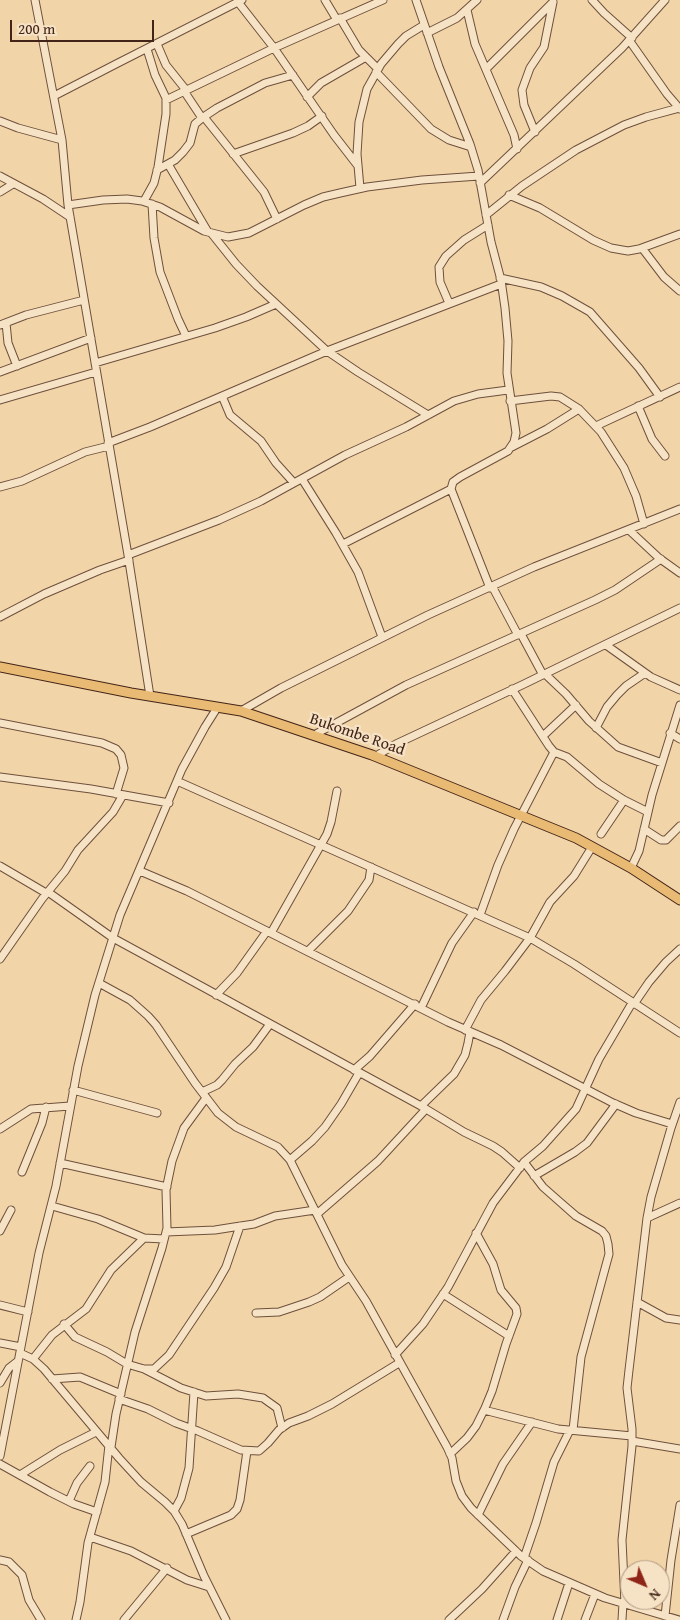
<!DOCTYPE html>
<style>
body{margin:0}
#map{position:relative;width:680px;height:1620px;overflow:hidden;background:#f1d4a7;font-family:"Gentium Book Plus",serif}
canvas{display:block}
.north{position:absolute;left:620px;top:1560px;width:50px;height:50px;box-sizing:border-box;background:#f6e3c6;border:1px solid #ae9781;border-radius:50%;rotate:135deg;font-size:14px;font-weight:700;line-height:20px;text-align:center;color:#432419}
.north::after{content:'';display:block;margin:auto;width:18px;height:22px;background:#8f2418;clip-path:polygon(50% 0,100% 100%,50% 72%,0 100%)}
.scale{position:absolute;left:10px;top:20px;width:144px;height:22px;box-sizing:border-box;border:2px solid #432419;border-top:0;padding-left:6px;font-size:15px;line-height:18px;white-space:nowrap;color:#432419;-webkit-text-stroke:4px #f6e3c6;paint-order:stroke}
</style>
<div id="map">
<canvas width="680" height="1620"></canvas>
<div class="north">N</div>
<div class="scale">200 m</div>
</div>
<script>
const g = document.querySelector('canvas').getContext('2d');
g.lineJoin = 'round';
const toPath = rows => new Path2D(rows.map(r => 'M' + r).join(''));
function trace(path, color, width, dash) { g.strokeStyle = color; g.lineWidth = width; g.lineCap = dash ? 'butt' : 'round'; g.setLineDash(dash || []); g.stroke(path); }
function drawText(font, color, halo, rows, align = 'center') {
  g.font = font + ' "Gentium Book Plus",serif'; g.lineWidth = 4.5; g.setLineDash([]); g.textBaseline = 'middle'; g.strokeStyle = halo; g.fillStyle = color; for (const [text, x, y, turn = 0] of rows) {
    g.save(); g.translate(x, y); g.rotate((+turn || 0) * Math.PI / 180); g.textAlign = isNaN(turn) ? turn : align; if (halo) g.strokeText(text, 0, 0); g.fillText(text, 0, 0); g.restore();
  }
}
const minor = toPath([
 [35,0,62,140,68,205,128,555,150,696],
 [325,0,337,20],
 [416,0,439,67,470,144,478,170,491,242,501,280,505,308,508,341,507,373,516,433,514,442,508,451,460,477,453,482,451,489,490,588],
 [592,0,604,13,632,38],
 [238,2,274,48,334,135,358,166],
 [467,10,475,44,514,135,517,149],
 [340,18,359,50,378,69],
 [427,33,457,18,477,0],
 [629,40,667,94,680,109],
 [157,44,166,65,186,90],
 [486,69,553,2],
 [376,72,431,129,449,140,471,147],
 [184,91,202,118],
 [54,96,116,64,242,0],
 [307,97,321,83,366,57],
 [166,100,274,48,383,0],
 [204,117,264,192,277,219],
 [0,121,18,128,62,140],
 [535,132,524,105,522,90,530,68,544,47,553,2],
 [233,154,293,133,308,126,322,116],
 [168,164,208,232],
 [157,170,175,160,183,152,190,143,195,124,202,118,217,108,265,83,293,75],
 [0,176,43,199,70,217],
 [480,183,622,48,665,0],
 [360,188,357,154,359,122,367,89,381,64,398,44,406,36,424,25],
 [0,192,13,184],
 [509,195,540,208,593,240,611,248,628,251,639,249,680,234],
 [144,201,154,183,158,167,166,114,166,98,155,75,147,49],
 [152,204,154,238,160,272,178,319,186,336],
 [68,205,103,200,127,199,142,201,160,207,204,231,228,237,249,233,304,205,323,197,340,193,367,187,422,180,479,176],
 [486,215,522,186,576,150,624,125,646,117,679,108],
 [212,234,236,264,257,286,327,351,358,372,428,415],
 [642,248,664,277,680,291],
 [500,278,541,287,562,296,590,312,639,368,660,397],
 [449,303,440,282,439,267,446,256,464,240,488,225],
 [6,323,8,343,17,366],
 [0,325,26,315,84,300],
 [95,363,215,328,246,317,276,304],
 [0,372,91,338],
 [222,396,230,415,261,441,276,463,294,483],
 [0,400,96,372],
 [510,401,551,396,560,397,579,409,601,432,624,468,636,496,644,524],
 [638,406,652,439,665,456],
 [596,426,680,387],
 [108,443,150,427,327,351,501,284],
 [510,448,547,429,579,409],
 [302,479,336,533,358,572,382,637],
 [0,487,22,481,85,452,109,446],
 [629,530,659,558,680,573],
 [343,544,451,489],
 [128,555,219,520,261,501,345,455,406,427,454,401,478,394,508,390],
 [492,586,518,635],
 [0,617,44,594,100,570,129,560],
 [521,634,543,675],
 [606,645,651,677,680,690],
 [545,674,566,694,589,721,618,747,662,763],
 [512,689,549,746,554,752,567,757,599,784,624,800,648,812],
 [241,711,281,688,428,615,534,567,680,509],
 [0,723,102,743,116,749,121,755,124,768,116,794],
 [596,728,607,707,617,695,626,686,645,673],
 [670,733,680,739],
 [314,735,406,685,595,600,615,590,661,559],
 [543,736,576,705],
 [376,756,396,744,522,685,680,608],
 [0,777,91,789,169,803],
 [177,781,530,938,574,964,680,1033],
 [644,829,661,840,666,840,680,826],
 [601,834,624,800],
 [0,866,46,893],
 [631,868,639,851,652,795,680,705],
 [140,871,187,891,448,1022,501,1045,613,1103,636,1113,672,1124],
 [48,892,113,938,421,1106,464,1132,493,1146,502,1152,520,1168],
 [480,915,498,865,514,829,554,752],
 [271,933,327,834,331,822,337,791],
 [308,951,348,911,369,880,371,867],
 [0,959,42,899,65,871,78,850,113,812,123,795],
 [99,983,130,1000,148,1016,156,1025,195,1083,218,1113,236,1127,278,1147,290,1160,342,1265,366,1301,447,1447,452,1458,456,1481,462,1496,471,1508,521,1556,543,1571,605,1598,679,1620],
 [216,995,237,973,267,931],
 [634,1004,649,982,666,962,680,949],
 [421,1008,452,943,474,912],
 [465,1030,481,1000,505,971,530,938,550,902,574,876,592,847],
 [354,1070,370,1056,415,1004],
 [73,1090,157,1113],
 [202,1092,217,1085,222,1080,235,1064,253,1047,270,1024],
 [421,1106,454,1074,465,1055,468,1043,470,1032],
 [0,1129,31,1109,70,1106],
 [290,1160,312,1141,325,1127,341,1104,359,1073],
 [524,1162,543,1187,560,1202,576,1216,602,1231,606,1236,608,1244,609,1254,581,1357,573,1430],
 [60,1163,167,1187],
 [22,1172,42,1123,46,1107],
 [534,1176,575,1152,587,1143,616,1104],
 [52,1206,98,1219,144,1238,164,1239],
 [317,1214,378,1161,426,1109],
 [647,1218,680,1203],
 [0,1231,11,1210],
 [166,1232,215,1230,234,1227,254,1224,275,1216,315,1210],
 [443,1294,509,1336],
 [637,1302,666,1318,680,1320],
 [0,1305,28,1312],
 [256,1313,279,1312,309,1302,320,1297,349,1277],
 [64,1324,75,1337,107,1352,127,1364,144,1369,154,1369,169,1355,214,1288,226,1267,240,1226],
 [0,1343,21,1347],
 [20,1353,33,1359,44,1369,119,1458,141,1482,165,1502,174,1511,182,1524,204,1576,226,1620],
 [395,1355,423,1324,448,1287,493,1203,524,1162,543,1146,576,1109,599,1059,632,1003],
 [33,1359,52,1335,86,1309,111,1270,144,1238],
 [144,1369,181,1388,206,1396,238,1394,263,1398,277,1408,282,1428],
 [52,1379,80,1377,121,1394],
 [0,1383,9,1368,18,1361],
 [119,1399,148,1409,176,1423,198,1431,241,1450,259,1451,268,1443,279,1430,289,1423,308,1416,332,1404,399,1363],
 [484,1410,558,1429,632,1436],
 [632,1441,680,1449],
 [111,1447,116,1414,135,1332,162,1248,167,1228,166,1190,172,1161,184,1128,206,1098],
 [450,1454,467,1438,476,1426,485,1408,492,1391,506,1344,517,1314,516,1308,501,1290,493,1264,476,1233],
 [0,1456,39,1253,56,1186,78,1066,95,995,120,915,182,769,205,727,217,708],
 [0,1464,50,1492,74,1504,97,1512],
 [20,1475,60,1450,96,1432],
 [69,1501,77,1483,90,1466],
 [174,1511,181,1498,189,1468,194,1392],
 [478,1515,503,1464,532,1422],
 [186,1534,231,1515,237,1509,240,1500,247,1451],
 [90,1537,131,1551,187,1580,209,1587],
 [524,1558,536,1523,554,1462,570,1430],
 [0,1560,9,1562,22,1575,29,1600,41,1620],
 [625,1604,622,1540,632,1446,632,1429,627,1388,629,1370,647,1218,651,1197,671,1128,680,1102],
 [665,1616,671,1560,680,1505],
 [76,1620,80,1602,88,1543,105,1482,109,1445],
 [124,1620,167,1568],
 [449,1620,482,1589,516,1551],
 [503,1620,515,1587,528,1560],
 [557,1620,569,1583],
 [585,1620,595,1594],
 [622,1620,623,1603]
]);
const major = toPath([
 [0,667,131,693,241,711,372,755,576,838,631,868,680,900]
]);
trace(minor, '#6e503c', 9);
trace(major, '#432419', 11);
trace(minor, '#f6e3c6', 7);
trace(major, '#e8ba74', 9);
drawText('16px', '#432419', '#f6e3c6', [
 ["Bukombe Road",357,735,19]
]);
</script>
